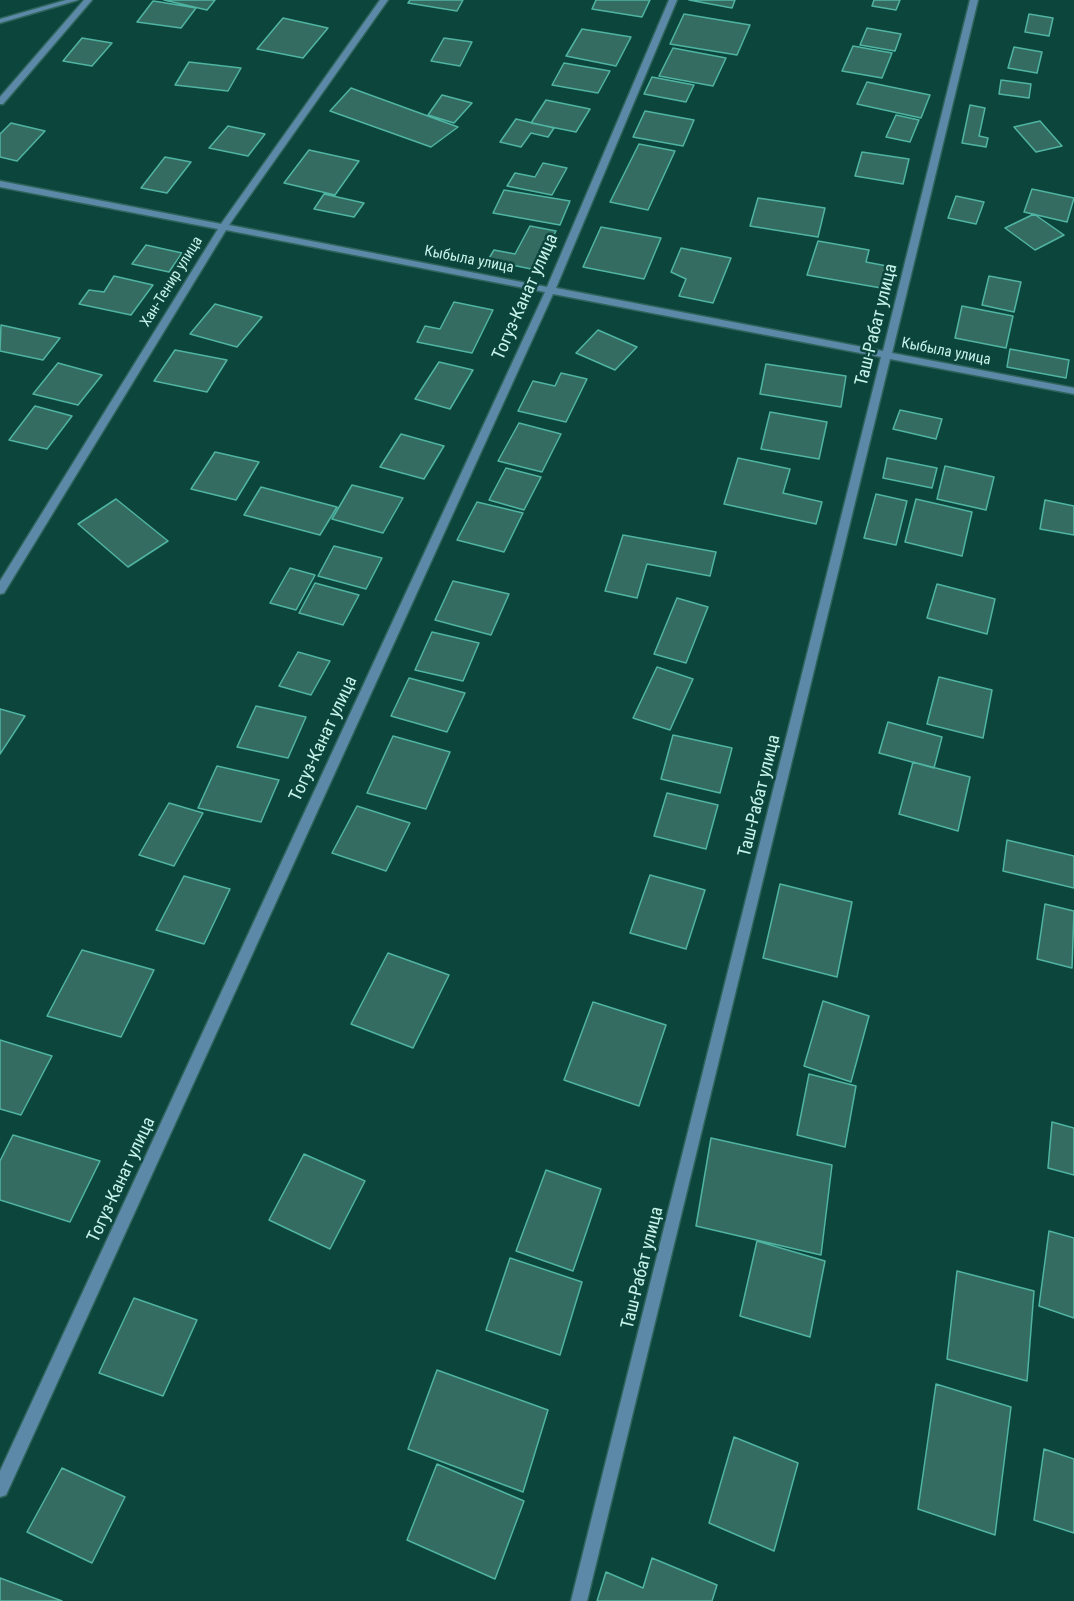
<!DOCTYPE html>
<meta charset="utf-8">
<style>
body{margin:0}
canvas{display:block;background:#0c453c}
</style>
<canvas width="1074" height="1601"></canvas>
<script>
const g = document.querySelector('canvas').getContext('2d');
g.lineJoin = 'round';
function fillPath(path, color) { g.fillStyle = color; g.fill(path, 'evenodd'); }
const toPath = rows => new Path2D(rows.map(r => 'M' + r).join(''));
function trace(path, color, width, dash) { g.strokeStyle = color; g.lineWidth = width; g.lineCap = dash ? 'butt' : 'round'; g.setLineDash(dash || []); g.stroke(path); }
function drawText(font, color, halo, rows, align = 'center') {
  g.font = font + ' "Roboto Condensed",sans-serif'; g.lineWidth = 5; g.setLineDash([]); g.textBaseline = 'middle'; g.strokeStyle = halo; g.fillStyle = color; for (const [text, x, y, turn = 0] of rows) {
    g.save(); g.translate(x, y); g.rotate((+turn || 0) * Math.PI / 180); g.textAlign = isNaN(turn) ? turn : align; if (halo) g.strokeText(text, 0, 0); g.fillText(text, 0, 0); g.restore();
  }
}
const building = toPath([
 [164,0,215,0,207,10,164,0],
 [410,0,463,0,457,11,408,3,410,0],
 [596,0,650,0,642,17,592,9,596,0],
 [689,0,735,0,732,8,689,0],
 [874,0,900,0,896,10,872,6,874,0],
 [153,1,160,2,196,8,181,28,137,22,153,1],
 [684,14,750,25,737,55,670,44,684,14],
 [1029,14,1053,18,1049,36,1025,32,1029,14],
 [283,18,328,28,303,58,257,49,283,18],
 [867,28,901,34,895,51,860,45,867,28],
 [582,29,631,37,616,66,566,56,582,29],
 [82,38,112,43,92,66,63,61,82,38],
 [444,38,472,42,460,66,431,61,444,38],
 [853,46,892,53,882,78,842,71,853,46],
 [1014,47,1042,52,1037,73,1008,68,1014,47],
 [673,48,726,58,713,86,659,76,673,48],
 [189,62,241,68,228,91,175,85,189,62],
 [564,63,610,71,598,93,552,85,564,63],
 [652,77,694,85,686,102,644,94,652,77],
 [1001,80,1031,84,1029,98,999,94,1001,80],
 [867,82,930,95,921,118,857,104,867,82],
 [351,88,458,127,431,147,330,111,351,88],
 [442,95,472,103,454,123,428,115,442,95],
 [546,100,590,109,576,132,531,123,546,100],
 [970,105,985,108,979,136,988,138,986,147,962,143,970,105],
 [645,111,694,120,683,146,633,137,645,111],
 [896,115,919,120,910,142,886,137,896,115],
 [516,119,554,128,548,137,531,133,521,147,500,142,516,119],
 [1040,121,1062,146,1036,152,1014,127,1040,121],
 [11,123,45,131,17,161,0,157,0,134,11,123],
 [228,126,265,134,248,156,209,148,228,126],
 [639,144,675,151,648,210,610,202,639,144],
 [309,150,359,161,335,195,284,183,309,150],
 [862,152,909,159,903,184,855,176,862,152],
 [165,157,191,162,167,193,141,188,165,157],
 [543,163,567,168,552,195,507,186,515,173,535,177,543,163],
 [1032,189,1074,198,1067,222,1024,212,1032,189],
 [504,190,570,201,560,225,493,213,504,190],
 [324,194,364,203,354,217,314,209,324,194],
 [956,196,984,202,976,224,948,218,956,196],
 [758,198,825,208,818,237,750,226,758,198],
 [1034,214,1064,235,1035,250,1005,228,1034,214],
 [530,226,556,231,536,270,488,260,494,250,515,254,530,226],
 [601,227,661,238,644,279,583,267,601,227],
 [818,241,869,250,866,262,887,266,881,288,807,275,818,241],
 [146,245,182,253,169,272,132,264,146,245],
 [681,248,731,258,713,303,679,296,686,279,671,272,681,248],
 [114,276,153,285,131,315,79,304,89,290,104,292,114,276],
 [989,276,1021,282,1014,312,982,305,989,276],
 [454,302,493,310,472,353,417,342,425,326,440,329,454,302],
 [215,304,262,317,237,347,190,334,215,304],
 [962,306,1013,316,1006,348,955,338,962,306],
 [1,325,60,338,43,360,0,351,1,325],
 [598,330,637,347,615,370,576,353,598,330],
 [1010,349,1069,360,1066,378,1007,367,1010,349],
 [175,350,227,360,207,392,154,381,175,350],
 [439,362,473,370,450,409,415,399,439,362],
 [58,363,102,375,78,405,33,394,58,363],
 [766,364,846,376,841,407,760,394,766,364],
 [561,373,587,379,566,422,518,411,533,381,555,386,561,373],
 [35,406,72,416,47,449,9,440,35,406],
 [900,410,942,419,936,439,893,429,900,410],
 [770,412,827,422,819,459,761,449,770,412],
 [519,423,561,434,542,472,498,461,519,423],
 [401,434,444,446,424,479,380,467,401,434],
 [215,452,259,462,236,500,191,489,215,452],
 [738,458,790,469,783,493,822,502,816,524,724,504,738,458],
 [887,458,937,468,932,488,883,478,887,458],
 [945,466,994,477,986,510,937,499,945,466],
 [506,468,541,477,524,510,489,500,506,468],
 [352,485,403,498,383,533,332,519,352,485],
 [261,487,337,507,320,535,244,515,261,487],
 [876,494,907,501,896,545,864,538,876,494],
 [116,499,168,541,128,567,78,524,116,499],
 [916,499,972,512,962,556,905,542,916,499],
 [1045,500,1074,506,1074,535,1040,529,1045,500],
 [477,502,523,513,504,552,457,540,477,502],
 [623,535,716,552,710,576,647,564,637,598,605,591,623,535],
 [334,546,382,558,366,589,318,576,334,546],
 [290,568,315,575,296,610,270,603,290,568],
 [453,581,509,594,491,635,435,620,453,581],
 [315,583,359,595,343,625,299,613,315,583],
 [937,584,995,599,987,634,927,618,937,584],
 [677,598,708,607,686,663,654,654,677,598],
 [432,632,479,643,463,681,415,670,432,632],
 [298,652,330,661,311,695,279,686,298,652],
 [657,667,693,679,670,730,633,718,657,667],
 [939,677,992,690,983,738,927,724,939,677],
 [409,678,465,693,447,732,391,716,409,678],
 [256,706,306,717,288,758,237,747,256,706],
 [0,709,25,716,0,754,0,709],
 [888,722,942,737,934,768,879,753,888,722],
 [673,735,732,748,720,793,661,779,673,735],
 [393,736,450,752,426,809,367,793,393,736],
 [913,762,970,777,958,831,899,814,913,762],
 [217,766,279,780,261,822,198,808,217,766],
 [667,793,718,805,706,849,654,836,667,793],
 [169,803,203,813,174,866,139,855,169,803],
 [357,806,410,823,386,871,332,853,357,806],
 [1007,840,1074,856,1074,888,1003,871,1007,840],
 [650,875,705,890,686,949,630,933,650,875],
 [184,876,230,889,204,944,156,930,184,876],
 [780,884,852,902,837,977,763,958,780,884],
 [1045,904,1074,911,1072,968,1037,959,1045,904],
 [82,950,154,970,121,1037,47,1016,82,950],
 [388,953,449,975,413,1048,351,1024,388,953],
 [823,1001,869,1016,851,1082,804,1066,823,1001],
 [593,1002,666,1025,639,1106,564,1080,593,1002],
 [0,1040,52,1056,21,1115,0,1109,0,1040],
 [809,1074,856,1086,845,1147,797,1135,809,1074],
 [1052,1122,1074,1128,1074,1175,1048,1168,1052,1122],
 [13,1135,100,1161,70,1222,0,1200,0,1161,13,1135],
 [711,1138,832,1165,821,1255,696,1226,711,1138],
 [304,1154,365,1181,330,1249,269,1220,304,1154],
 [546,1170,601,1189,573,1271,516,1251,546,1170],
 [1049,1231,1074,1238,1074,1318,1039,1306,1049,1231],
 [757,1241,825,1261,810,1337,740,1316,757,1241],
 [510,1258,582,1282,560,1355,486,1330,510,1258],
 [957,1271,1034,1291,1027,1381,947,1359,957,1271],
 [134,1298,197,1320,163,1396,99,1373,134,1298],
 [437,1370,548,1410,523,1492,408,1449,437,1370],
 [936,1384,1011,1407,995,1535,918,1509,936,1384],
 [734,1437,798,1463,774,1551,709,1523,734,1437],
 [1044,1449,1074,1459,1074,1533,1034,1520,1044,1449],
 [437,1464,524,1501,495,1579,407,1540,437,1464],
 [62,1468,125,1497,92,1563,27,1532,62,1468],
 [652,1558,717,1585,712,1601,597,1601,606,1572,643,1588,652,1558],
 [0,1578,62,1601,0,1601,0,1578]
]);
fillPath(building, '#346c61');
trace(building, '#50b4a2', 1.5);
const street = toPath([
 [66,0,78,0,0,23,0,19,66,0],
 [84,0,92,0,3,104,0,104,0,97,84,0],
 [380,0,388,0,229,225,547,287,669,0,677,0,556,288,883,351,970,0,978,0,892,353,1074,388,1074,394,890,359,587,1601,571,1601,881,357,553,294,6,1495,0,1497,0,1471,545,292,226,230,4,593,0,594,0,581,218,229,0,187,0,181,221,224,380,0]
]);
trace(street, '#2e645b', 3);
fillPath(street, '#5c89a8');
drawText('15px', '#c7f4ea', '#0c453c', [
 ["Кыбыла улица",469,260,11],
 ["Хан-Тенир улица",172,282,-58],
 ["Кыбыла улица",946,352,11]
]);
drawText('18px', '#c7f4ea', '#0c453c', [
 ["Тогуз-Канат улица",526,297,-66],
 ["Таш-Рабат улица",877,325,-76],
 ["Тогуз-Канат улица",324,739,-65],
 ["Таш-Рабат улица",760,796,-76],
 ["Тогуз-Канат улица",122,1180,-65],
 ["Таш-Рабат улица",643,1268,-76]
]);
</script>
